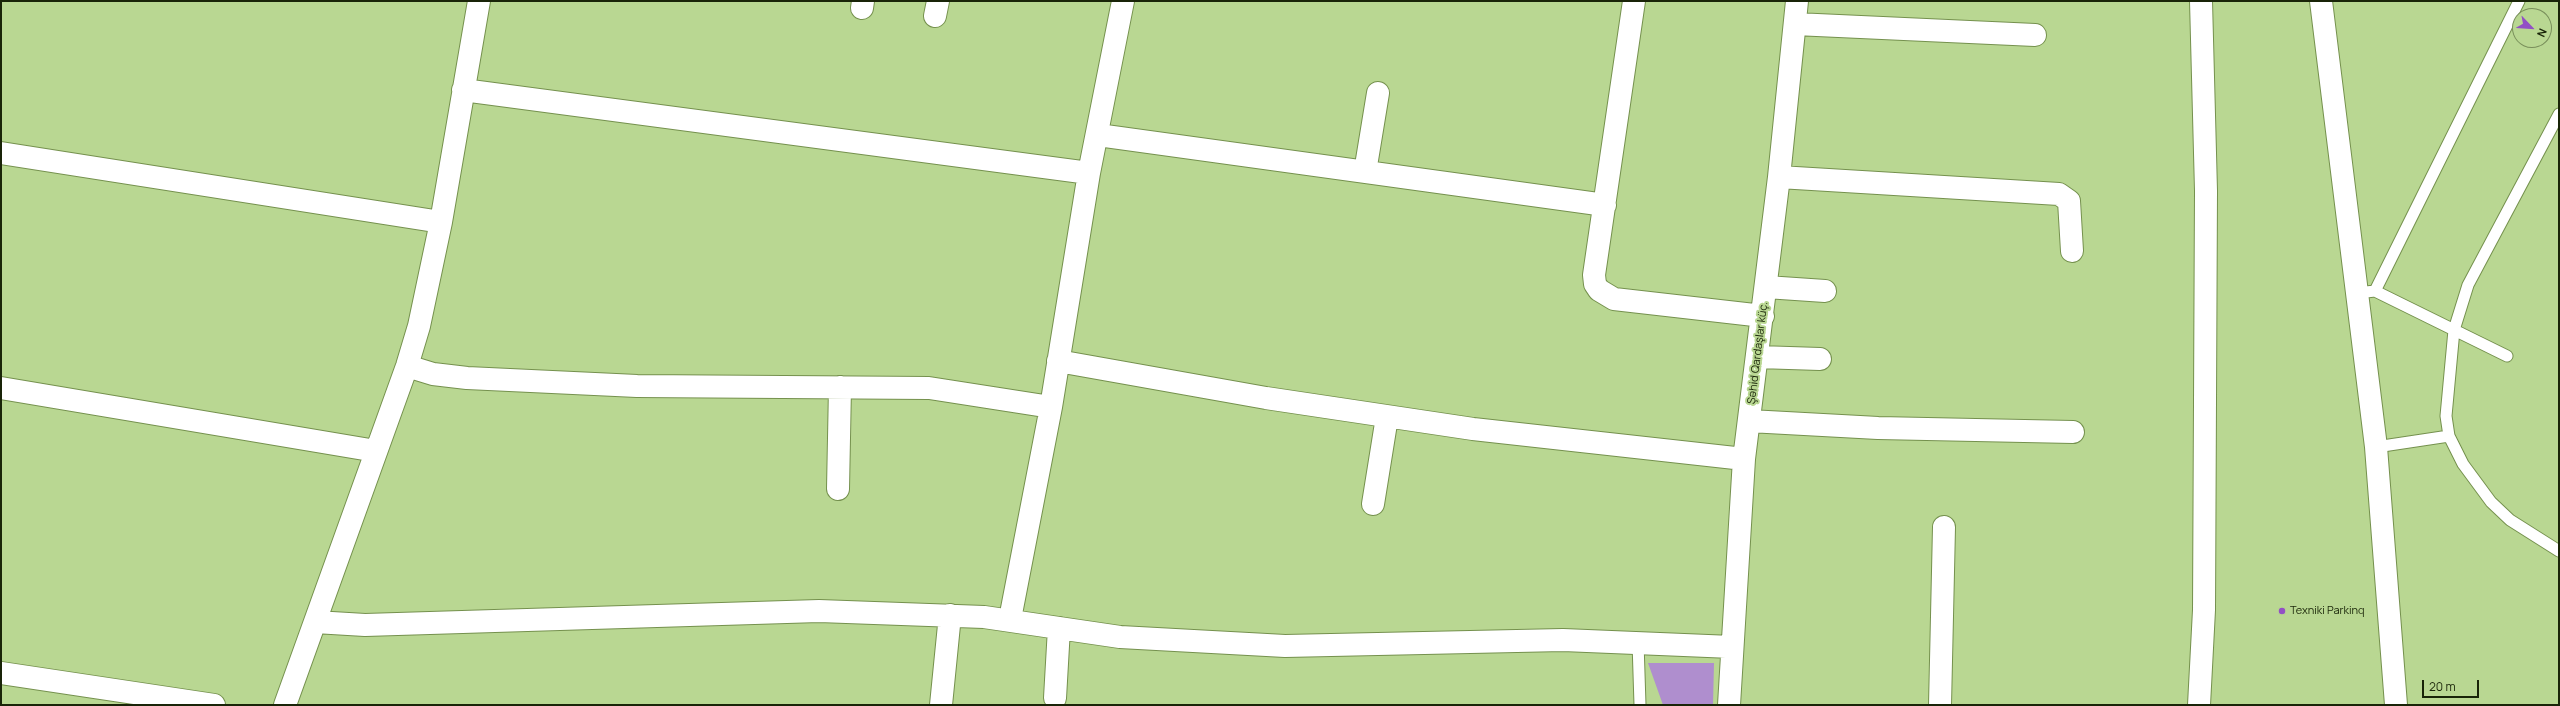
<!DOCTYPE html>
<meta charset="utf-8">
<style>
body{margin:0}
#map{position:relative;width:2560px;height:706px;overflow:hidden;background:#b9d792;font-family:Manrope,sans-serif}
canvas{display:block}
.frame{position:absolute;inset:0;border:2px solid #192408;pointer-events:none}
.north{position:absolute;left:2512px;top:8px;width:40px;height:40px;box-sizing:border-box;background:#b9d792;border:1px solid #798f5b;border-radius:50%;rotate:115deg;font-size:11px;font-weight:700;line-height:16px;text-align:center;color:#192408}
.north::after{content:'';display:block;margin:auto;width:14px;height:18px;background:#9250c5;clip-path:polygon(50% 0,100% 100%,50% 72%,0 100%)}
.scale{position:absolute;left:2422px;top:680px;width:57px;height:18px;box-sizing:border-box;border:2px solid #192408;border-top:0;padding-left:5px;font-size:12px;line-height:14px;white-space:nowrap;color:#192408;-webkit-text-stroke:3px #b9d792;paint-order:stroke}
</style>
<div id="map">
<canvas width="2560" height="706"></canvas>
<div class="frame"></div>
<div class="north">N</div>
<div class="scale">20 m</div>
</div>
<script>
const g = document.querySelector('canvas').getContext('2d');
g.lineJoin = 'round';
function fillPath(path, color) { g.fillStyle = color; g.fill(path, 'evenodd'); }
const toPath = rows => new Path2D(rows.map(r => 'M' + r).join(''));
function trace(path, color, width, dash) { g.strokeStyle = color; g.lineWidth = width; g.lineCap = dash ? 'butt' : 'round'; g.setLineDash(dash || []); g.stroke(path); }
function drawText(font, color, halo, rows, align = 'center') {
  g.font = font + ' Manrope,sans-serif'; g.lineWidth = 4; g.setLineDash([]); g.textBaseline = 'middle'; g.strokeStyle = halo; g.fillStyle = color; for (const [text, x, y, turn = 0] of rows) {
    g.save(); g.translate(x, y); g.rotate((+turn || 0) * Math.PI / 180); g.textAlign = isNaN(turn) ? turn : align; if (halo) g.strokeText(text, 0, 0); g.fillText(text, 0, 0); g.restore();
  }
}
fillPath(toPath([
 [1648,663,1714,663,1713,705,1663,705]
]), '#af8ece');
const lane = toPath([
 [2559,114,2468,285,2454,330,2446,416,2449,436,2463,464,2491,502,2510,520,2559,551],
 [2375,291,2507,356],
 [2357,293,2375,291,2519,1],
 [2376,447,2449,436],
 [1638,642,1640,705]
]);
const street = toPath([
 [1634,1,1594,275,1595,284,1599,290,1614,299,1763,316],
 [862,8,863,1],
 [935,16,938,1],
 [1795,24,2035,35],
 [463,90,1089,173],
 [1098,135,1605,205],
 [1,153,441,222],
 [1365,172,1378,93],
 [1779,177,2059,194,2069,201,2072,251],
 [1766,287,1825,291],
 [1758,357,1820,359],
 [1058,361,1266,398,1473,429,1744,459],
 [407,366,433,374,467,378,637,386,929,388,1051,407],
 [1,388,376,451],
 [1749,421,1878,428,2073,432],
 [838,489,840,387],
 [1373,504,1387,417],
 [1010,619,1051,407,1089,173,1123,1],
 [315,622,365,625,819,611,984,617,1120,637,1285,646,1563,640,1732,647],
 [1,673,214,705],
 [1055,698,1059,628],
 [285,705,407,366,419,326,441,222,479,1],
 [941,705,950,615],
 [1729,705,1744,459,1779,177,1797,1],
 [1940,705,1944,527],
 [2199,705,2204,610,2206,191,2201,1]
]);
const secondary = toPath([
 [2321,1,2376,447,2396,705]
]);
trace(lane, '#75914e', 13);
trace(street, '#75914e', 24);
trace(secondary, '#75914e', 24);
trace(lane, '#fff', 11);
trace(street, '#fff', 22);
trace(secondary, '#fff', 22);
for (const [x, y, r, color] of [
 [2282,611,4,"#9250c5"]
]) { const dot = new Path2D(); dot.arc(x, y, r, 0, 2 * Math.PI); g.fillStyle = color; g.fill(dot); trace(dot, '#b9d792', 1.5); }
drawText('11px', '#192408', '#b9d792', [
 ["Şəhid Qardaşlar küç.",1758,353,-83]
]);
drawText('11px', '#192408', '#b9d792', [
 ["Texniki Parkinq",2290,611]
], 'left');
</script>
